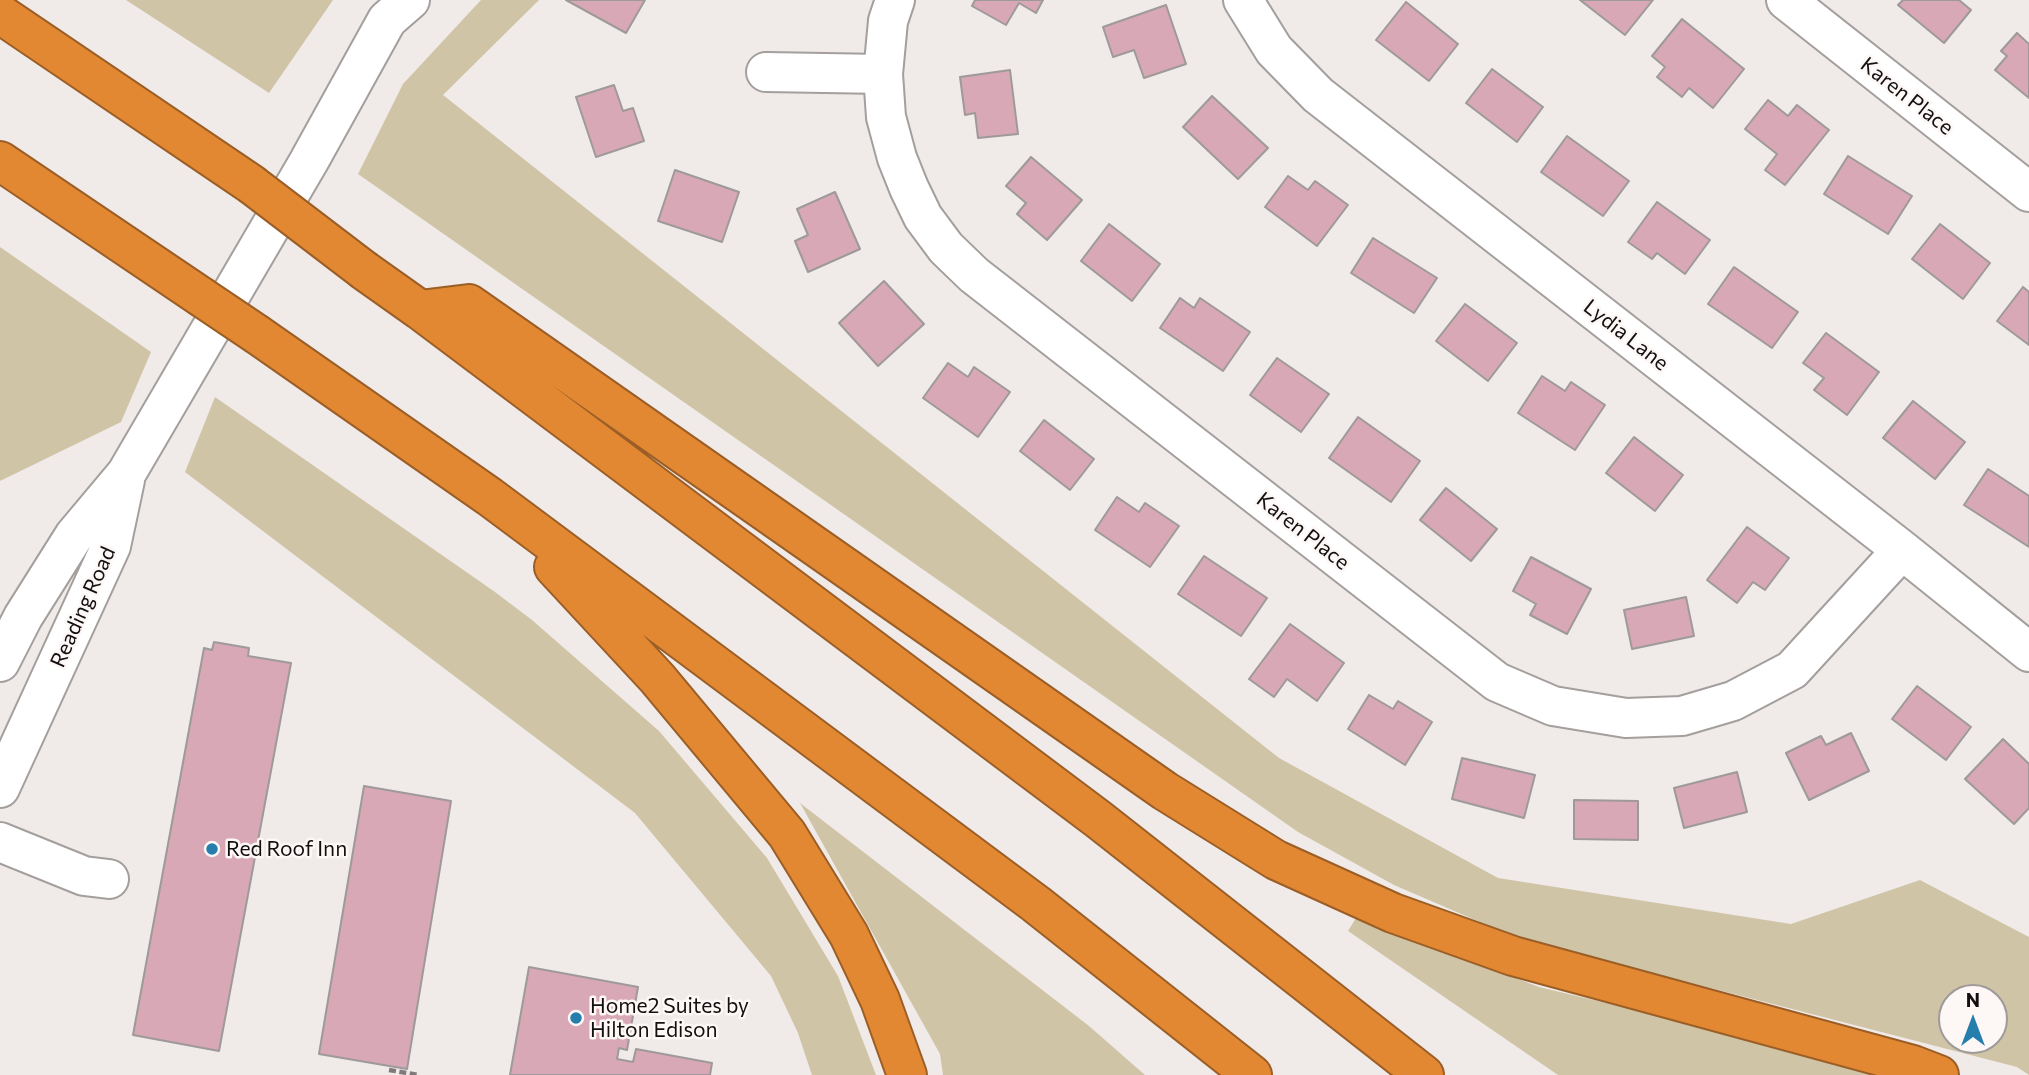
<!DOCTYPE html>
<style>
body{margin:0}
#map{position:relative;width:2029px;height:1075px;overflow:hidden;background:#f0eae9;font-family:Commissioner,sans-serif}
canvas{display:block}
.north{position:absolute;left:1938px;top:984px;width:70px;height:70px;box-sizing:border-box;background:#fdf7f6;border:2px solid #9f9a9a;border-radius:50%;rotate:0deg;font-size:19px;font-weight:700;line-height:28px;text-align:center;color:#110f0f}
.north::after{content:'';display:block;margin:auto;width:24px;height:32px;background:#267ead;clip-path:polygon(50% 0,100% 100%,50% 72%,0 100%)}
</style>
<div id="map">
<canvas width="2029" height="1075"></canvas>
<div class="north">N</div>
</div>
<script>
const g = document.querySelector('canvas').getContext('2d');
g.lineJoin = 'round';
function fillPath(path, color) { g.fillStyle = color; g.fill(path, 'evenodd'); }
const toPath = rows => new Path2D(rows.map(r => 'M' + r).join(''));
function trace(path, color, width, dash) { g.strokeStyle = color; g.lineWidth = width; g.lineCap = dash ? 'butt' : 'round'; g.setLineDash(dash || []); g.stroke(path); }
function drawText(font, color, halo, rows, align = 'center') {
  g.font = font + ' Commissioner,sans-serif'; g.lineWidth = 5; g.setLineDash([]); g.textBaseline = 'middle'; g.strokeStyle = halo; g.fillStyle = color; for (const [text, x, y, turn = 0] of rows) {
    g.save(); g.translate(x, y); g.rotate((+turn || 0) * Math.PI / 180); g.textAlign = isNaN(turn) ? turn : align; if (halo) g.strokeText(text, 0, 0); g.fillText(text, 0, 0); g.restore();
  }
}
fillPath(toPath([
 [126,0,333,0,269,93],
 [481,0,539,0,443,95,1279,758,1498,878,1791,924,1920,880,2029,937,2029,1075,2017,1067,1517,938,1394,885,1298,832,358,174,403,84],
 [1952,998,1994,998,1994,1040,1952,1040],
 [0,247,151,352,121,422,0,481],
 [215,397,495,592,532,620,659,731,767,858,838,976,876,1075,812,1075,798,1033,771,976,635,813,185,472],
 [800,803,1089,1026,1145,1075,943,1075,940,1054],
 [1356,918,1539,987,1811,1052,1887,1075,1558,1075,1348,931]
]), '#d0c4a6');
const building = toPath([
 [566,0,645,0,626,33,566,0],
 [975,0,1043,0,1036,13,1019,3,1006,25,972,6,975,0],
 [1580,0,1653,0,1625,35,1580,0],
 [1903,0,1959,0,1971,10,1944,43,1898,5,1903,0],
 [1406,2,1458,44,1429,81,1376,40,1406,2],
 [1166,5,1186,64,1144,78,1134,50,1113,57,1103,27,1166,5],
 [1682,19,1744,69,1713,108,1689,88,1682,97,1657,77,1665,67,1652,56,1682,19],
 [2017,33,2029,44,2029,98,1995,70,2007,56,2001,51,2017,33],
 [1492,69,1543,107,1517,142,1466,103,1492,69],
 [1010,70,1018,134,978,138,975,113,965,115,960,77,1010,70],
 [614,85,623,111,633,108,644,141,596,157,576,97,614,85],
 [1212,96,1268,148,1238,179,1183,127,1212,96],
 [1768,100,1788,116,1797,105,1829,130,1785,185,1765,170,1777,154,1745,129,1768,100],
 [1567,136,1629,181,1603,216,1541,172,1567,136],
 [1848,156,1912,196,1888,234,1824,194,1848,156],
 [1031,157,1082,200,1047,240,1017,214,1026,203,1006,186,1031,157],
 [675,170,739,192,722,242,658,221,675,170],
 [1288,176,1308,190,1315,181,1348,205,1317,246,1265,207,1288,176],
 [835,192,860,249,808,272,795,241,808,235,797,209,835,192],
 [1657,202,1710,240,1685,274,1657,253,1652,259,1628,242,1657,202],
 [1109,224,1160,264,1132,301,1081,261,1109,224],
 [1940,224,1990,263,1963,299,1912,259,1940,224],
 [1373,238,1437,278,1414,313,1351,273,1373,238],
 [1734,267,1798,312,1772,348,1708,304,1734,267],
 [884,281,924,324,878,366,839,323,884,281],
 [2023,287,2029,292,2029,345,1997,321,2023,287],
 [1180,298,1194,308,1200,298,1250,332,1223,371,1160,328,1180,298],
 [1465,304,1517,343,1488,381,1436,341,1465,304],
 [1826,333,1879,372,1847,415,1814,390,1824,378,1803,363,1826,333],
 [1277,358,1329,394,1301,432,1250,395,1277,358],
 [948,363,968,377,974,367,1010,392,978,437,923,398,948,363],
 [1542,376,1565,391,1571,382,1605,405,1575,450,1518,413,1542,376],
 [1913,401,1965,442,1935,479,1883,438,1913,401],
 [1358,417,1420,461,1391,502,1329,458,1358,417],
 [1044,420,1094,459,1070,490,1020,451,1044,420],
 [1634,437,1683,475,1655,511,1606,473,1634,437],
 [1988,469,2029,496,2029,547,1964,505,1988,469],
 [1446,488,1497,529,1471,561,1420,520,1446,488],
 [1117,497,1139,512,1145,503,1179,526,1150,567,1095,530,1117,497],
 [1747,527,1789,558,1765,590,1753,582,1737,603,1707,580,1747,527],
 [1204,556,1267,598,1241,636,1178,594,1204,556],
 [1531,557,1591,589,1567,634,1530,615,1536,604,1513,591,1531,557],
 [1686,597,1694,636,1632,649,1624,610,1686,597],
 [1290,624,1344,663,1317,701,1287,679,1274,697,1249,679,1290,624],
 [214,642,249,648,248,656,291,663,219,1051,133,1035,204,648,212,650,214,642],
 [1917,686,1971,727,1946,760,1892,719,1917,686],
 [1369,695,1393,709,1398,701,1432,722,1405,765,1348,729,1369,695],
 [1851,733,1869,771,1809,800,1786,753,1821,736,1826,745,1851,733],
 [2003,739,2029,764,2029,808,2014,824,1965,779,2003,739],
 [1462,758,1535,775,1524,818,1452,799,1462,758],
 [1737,772,1747,812,1684,828,1674,788,1737,772],
 [364,786,451,801,407,1069,319,1054,364,786],
 [1574,800,1638,801,1638,840,1574,839,1574,800],
 [529,967,638,987,627,1050,619,1048,617,1059,633,1062,636,1049,712,1063,710,1075,510,1075,529,967]
]);
fillPath(building, '#d8a8b6');
trace(building, '#9e999a', 2);
const minor = toPath([
 [895,0,888,21,883,74,886,117,897,158,909,188,923,217,946,248,974,275,1497,682,1553,706,1626,718,1682,716,1733,701,1792,670,1902,550],
 [1243,0,1274,50,1318,95,1902,550,2029,652],
 [1786,0,2029,192],
 [766,72,883,74],
 [0,662,23,617,74,536,126,474,309,161,387,20,410,0],
 [0,788,111,546,125,480],
 [0,842,84,876,109,879]
]);
const highway = toPath([
 [0,14,251,184],
 [0,161,200,296],
 [365,271,420,310,1098,819,1424,1075],
 [420,310,469,304,1165,791,1276,860,1393,913,1513,956,1913,1065,1939,1075],
 [258,335,490,497,1036,904,1252,1075],
 [554,567,657,678,787,834,849,935,880,1000,907,1075]
]);
trace(minor, '#a49e9d', 42);
trace(highway, '#9a5e26', 42);
trace(toPath([
 [389,1070,419,1075]
]), '#7f7b7a', 4.5, [7, 3.5]);
trace(minor, '#fff', 38);
trace(highway, '#e38832', 38);
const highwayBridge = toPath([
 [251,184,365,271],
 [200,296,258,335]
]);
trace(highwayBridge, '#9a5e26', 42, []);
trace(highwayBridge, '#e38832', 38);
for (const [x, y, r, color] of [
 [212,849,7,"#267ead"],
 [576,1018,7,"#267ead"]
]) { const dot = new Path2D(); dot.arc(x, y, r, 0, 2 * Math.PI); g.fillStyle = color; g.fill(dot); trace(dot, '#fdf7f6', 2.5); }
drawText('21px', '#110f0f', '#fdf7f6', [
 ["Karen Place",1907,96,38],
 ["Lydia Lane",1626,335,38],
 ["Karen Place",1303,531,38],
 ["Reading Road",83,607,-66]
]);
drawText('21px', '#110f0f', '#fdf7f6', [
 ["Red Roof Inn",226,849],
 ["Home2 Suites by",590,1006],
 ["Hilton Edison",590,1030]
], 'left');
</script>
